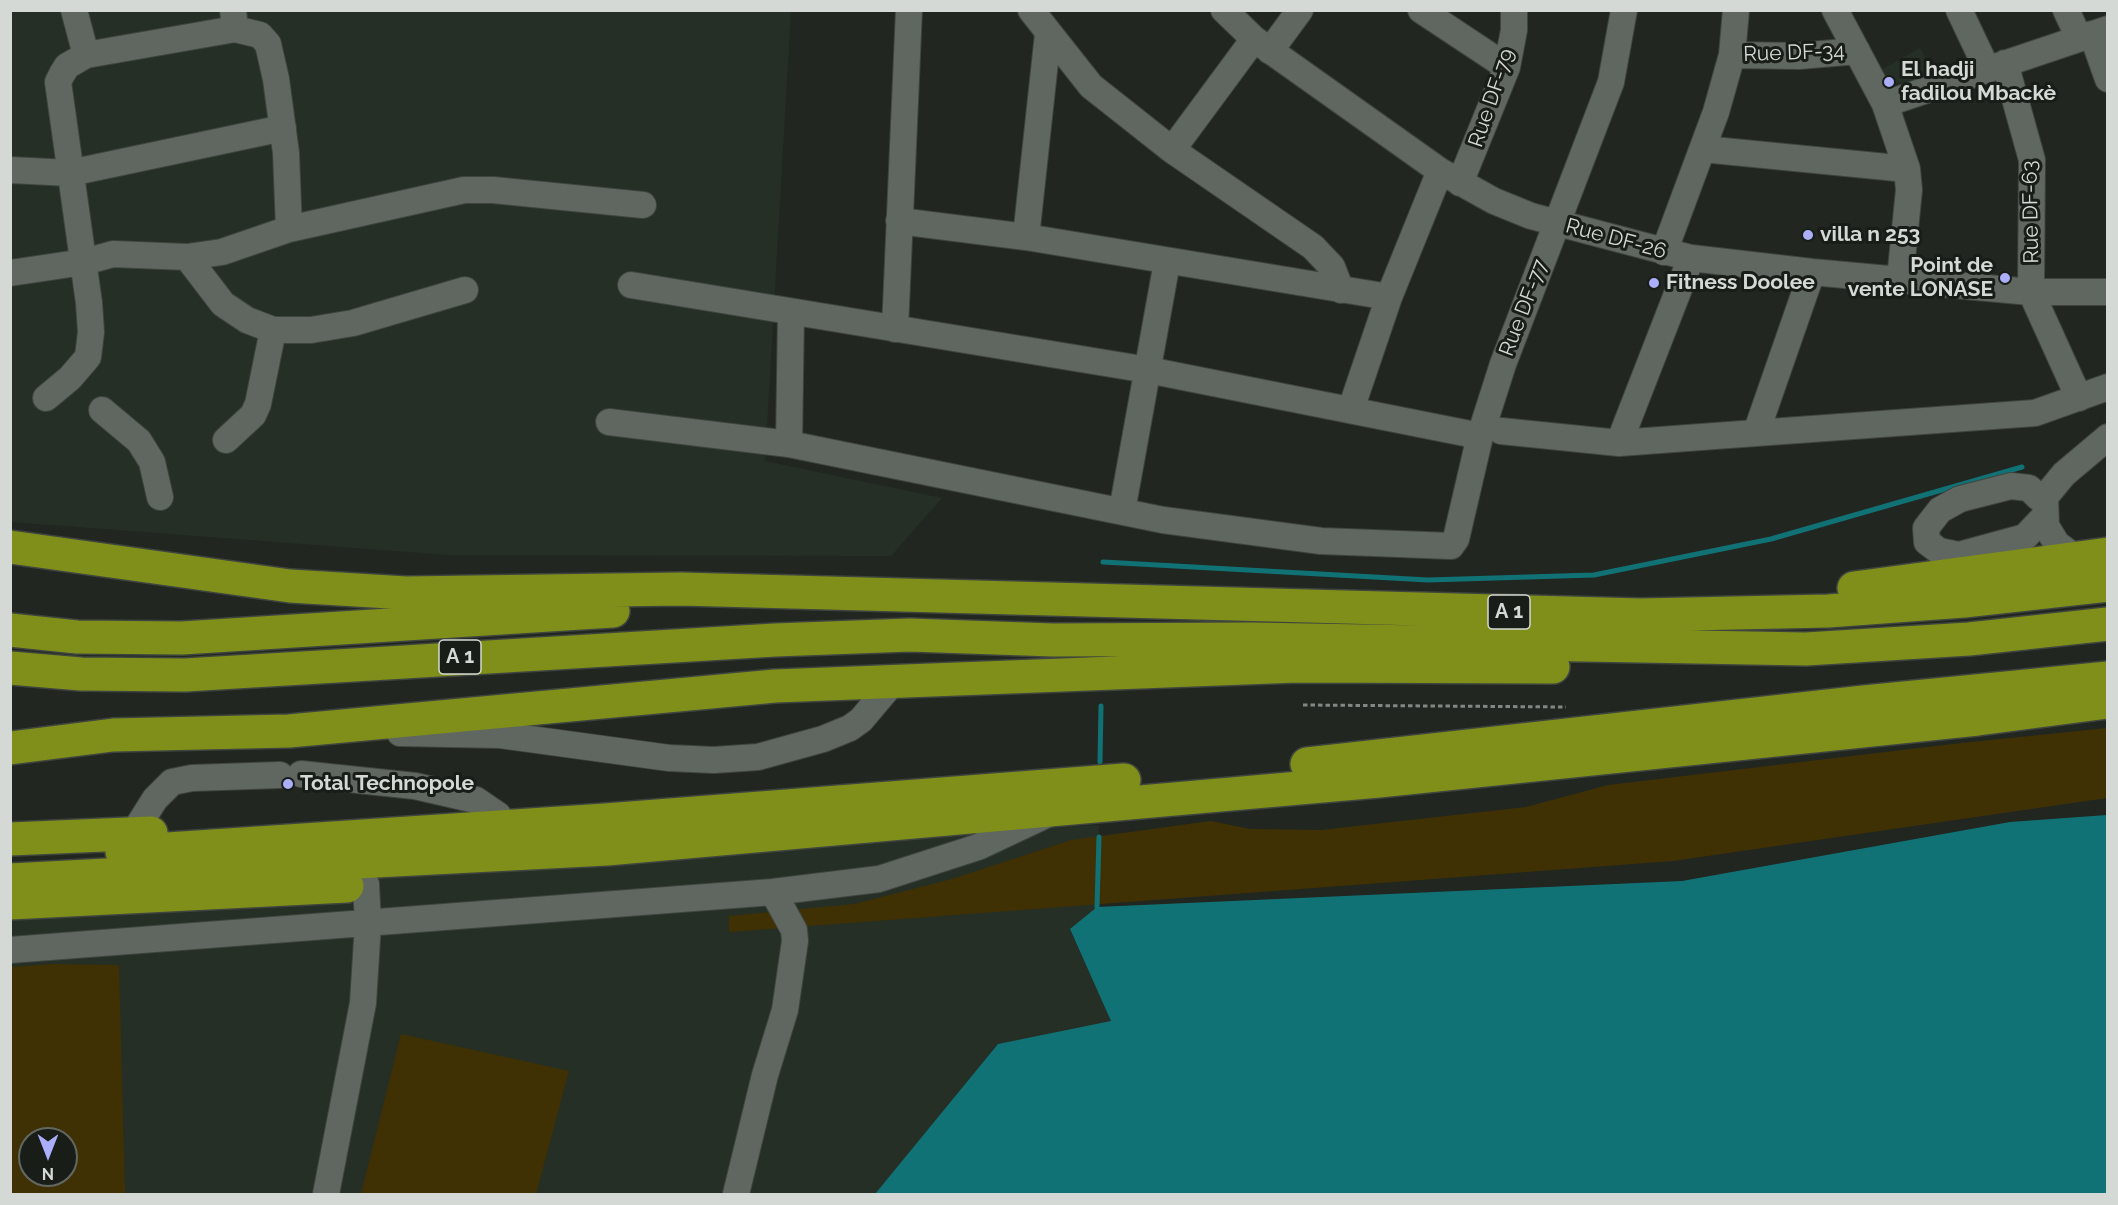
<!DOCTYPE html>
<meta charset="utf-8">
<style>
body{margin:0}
#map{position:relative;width:2118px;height:1205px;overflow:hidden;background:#212621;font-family:Raleway,sans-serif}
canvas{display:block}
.frame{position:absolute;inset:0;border:12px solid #d5d9d5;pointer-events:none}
.north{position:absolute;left:18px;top:1127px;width:60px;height:60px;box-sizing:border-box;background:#181d17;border:2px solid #646863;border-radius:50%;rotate:180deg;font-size:16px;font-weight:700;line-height:24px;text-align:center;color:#d5d9d5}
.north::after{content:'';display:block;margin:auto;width:21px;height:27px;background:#abaffb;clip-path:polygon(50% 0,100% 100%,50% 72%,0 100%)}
</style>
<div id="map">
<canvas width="2118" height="1205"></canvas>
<div class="frame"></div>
<div class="north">N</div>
</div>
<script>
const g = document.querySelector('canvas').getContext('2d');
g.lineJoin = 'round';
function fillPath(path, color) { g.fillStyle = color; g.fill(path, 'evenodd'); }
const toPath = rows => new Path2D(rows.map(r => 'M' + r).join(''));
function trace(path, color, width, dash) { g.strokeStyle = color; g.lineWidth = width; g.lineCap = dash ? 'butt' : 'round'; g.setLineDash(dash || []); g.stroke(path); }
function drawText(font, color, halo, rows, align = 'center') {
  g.font = font + ' Raleway,sans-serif'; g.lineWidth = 6; g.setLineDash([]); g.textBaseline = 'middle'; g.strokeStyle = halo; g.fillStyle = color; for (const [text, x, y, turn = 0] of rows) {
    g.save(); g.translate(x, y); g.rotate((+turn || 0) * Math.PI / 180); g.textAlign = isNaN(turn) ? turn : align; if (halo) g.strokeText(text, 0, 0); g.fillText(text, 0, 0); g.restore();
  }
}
fillPath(toPath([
 [10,11,791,11,765,461,942,498,891,556,448,555,11,522],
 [1920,48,1933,72,1903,89,1899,82,1888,88,1879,71],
 [1099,825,1097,907,1070,930,1112,1022,998,1044,875,1194,11,1194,11,897],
 [30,1139,66,1139,66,1175,30,1175]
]), '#252f25');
fillPath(toPath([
 [2107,728,2107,798,1673,861,729,932,729,916,854,904,952,879,1071,840,1211,821,1250,829,1321,830,1526,807,1608,785,1961,743],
 [52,964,119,965,125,1194,11,1194,11,967],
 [30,1139,66,1139,66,1175,30,1175],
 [401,1034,569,1071,536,1194,361,1194]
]), '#3f3104');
fillPath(toPath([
 [2107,815,2107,1194,875,1194,998,1044,1111,1021,1070,929,1097,907,1682,881,2010,822]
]), '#117276');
trace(toPath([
 [1103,562,1428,580,1594,575,1771,539,2022,467],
 [1100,762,1101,706],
 [1097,907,1099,837]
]), '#117276', 5);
const minor = toPath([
 [74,10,86,55],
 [233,10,235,29,260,35,268,44,276,79,286,153,289,229],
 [1031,10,1091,86,1172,150,1313,247,1332,267,1341,290],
 [1224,10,1254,39,1440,171,1494,201,1531,216,1691,258,1812,272,2031,292,2108,292],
 [1421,10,1507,67],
 [1835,10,1885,104,1907,169,1909,190,1900,279],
 [1959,10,1987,69],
 [2066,10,2079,38],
 [2092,34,2108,79],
 [1270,51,1300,10],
 [1732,55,1799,56,1857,51],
 [2005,63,2032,160,2031,292,2079,398],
 [1885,104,2108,29],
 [1703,149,1907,169],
 [1172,150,1254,39],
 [10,170,70,173,283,128],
 [1460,183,1507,67,1514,30,1514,10],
 [899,221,1026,237,1389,297],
 [1026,237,1048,34],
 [1664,252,1716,112,1732,55,1736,10],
 [187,257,223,304,247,320,273,330,311,330,353,323,465,290],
 [10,273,84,262,113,254,187,257,222,252,289,229,464,190,493,190,643,205],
 [631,285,1148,370,1480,436],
 [895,329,909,10],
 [46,398,70,378,88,357,91,332,89,303,58,82,62,74,67,66,86,55,235,29],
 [1351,409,1389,297,1440,171],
 [102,410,139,441,152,462,160,497],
 [609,422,789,444,1163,520,1321,541,1451,546,1456,539,1480,436,1503,364,1611,82,1624,10],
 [1501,431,1619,443,1756,433,2035,413,2108,387],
 [1756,433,1812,272],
 [226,440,253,415,258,404,273,330],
 [1619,443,1691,258],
 [789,444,791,312],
 [2038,497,2029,488,2011,486,1960,499,1940,510,1926,528,1927,542,1939,551,1959,555,2025,537,2045,516],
 [1122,511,1167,262],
 [2077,559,2057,544,2046,526,2045,497,2064,474,2108,437],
 [400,733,500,735,669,758,714,760,758,757,823,739,850,728,861,720,894,681],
 [301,774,415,786,476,800,498,815],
 [133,834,155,799,172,782,192,778,280,775],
 [10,950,773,892,879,879,978,847,1048,814],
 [326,1194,363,1003,368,924,366,884],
 [736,1194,765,1075,785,1010,795,941,794,930,773,892]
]);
const highway = toPath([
 [10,547,290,586,406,593,681,589,1641,615,1828,611,1964,601,2108,585],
 [1854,588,2108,554],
 [10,630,77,637,182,638,613,611],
 [10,668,81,674,185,675,775,640,910,635,1053,640,1252,639,1806,649,1969,639,2108,624],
 [10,748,113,735,289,731,775,686,1297,666,1553,667],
 [1307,764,1864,702,2108,678],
 [10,839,151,833],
 [122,852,605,820,1124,780],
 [10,880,607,849,1379,781,1978,719,2108,702],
 [10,903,347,886]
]);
trace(minor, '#3f443f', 28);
trace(highway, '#3f443f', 36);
trace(toPath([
 [1303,705,1566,707]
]), '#838783', 3, [4.5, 3]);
trace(minor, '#606760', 26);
trace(highway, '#7f8f19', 33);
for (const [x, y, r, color] of [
 [1889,82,6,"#abaffb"],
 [1808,235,6,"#abaffb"],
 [2005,278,6,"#abaffb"],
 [1654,283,6,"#abaffb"],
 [288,784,6,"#abaffb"]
]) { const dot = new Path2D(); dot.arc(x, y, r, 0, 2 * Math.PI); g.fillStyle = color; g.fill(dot); trace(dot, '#181d17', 2); }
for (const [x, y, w] of [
 [1509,612,42],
 [460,657,42]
]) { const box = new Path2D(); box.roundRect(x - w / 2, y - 17, w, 34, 4.5); g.fillStyle = '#181d17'; g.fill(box); trace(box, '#d5d9d5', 1.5); }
drawText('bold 20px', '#d5d9d5', null, [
 ["A 1",1509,612],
 ["A 1",460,657]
]);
drawText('21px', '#d5d9d5', '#181d17', [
 ["Rue DF-34",1794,53,-2],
 ["Rue DF-79",1492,98,-71],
 ["Rue DF-63",2031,212,-91],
 ["Rue DF-26",1616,239,15],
 ["Rue DF-77",1524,308,-69]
]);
drawText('bold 21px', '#d5d9d5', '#181d17', [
 ["El hadji",1901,70],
 ["fadilou Mbackè",1901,94],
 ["villa n 253",1820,235],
 ["Point de",1993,266,"right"],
 ["vente LONASE",1993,290,"right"],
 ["Fitness Doolee",1666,283],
 ["Total Technopole",300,784]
], 'left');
</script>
